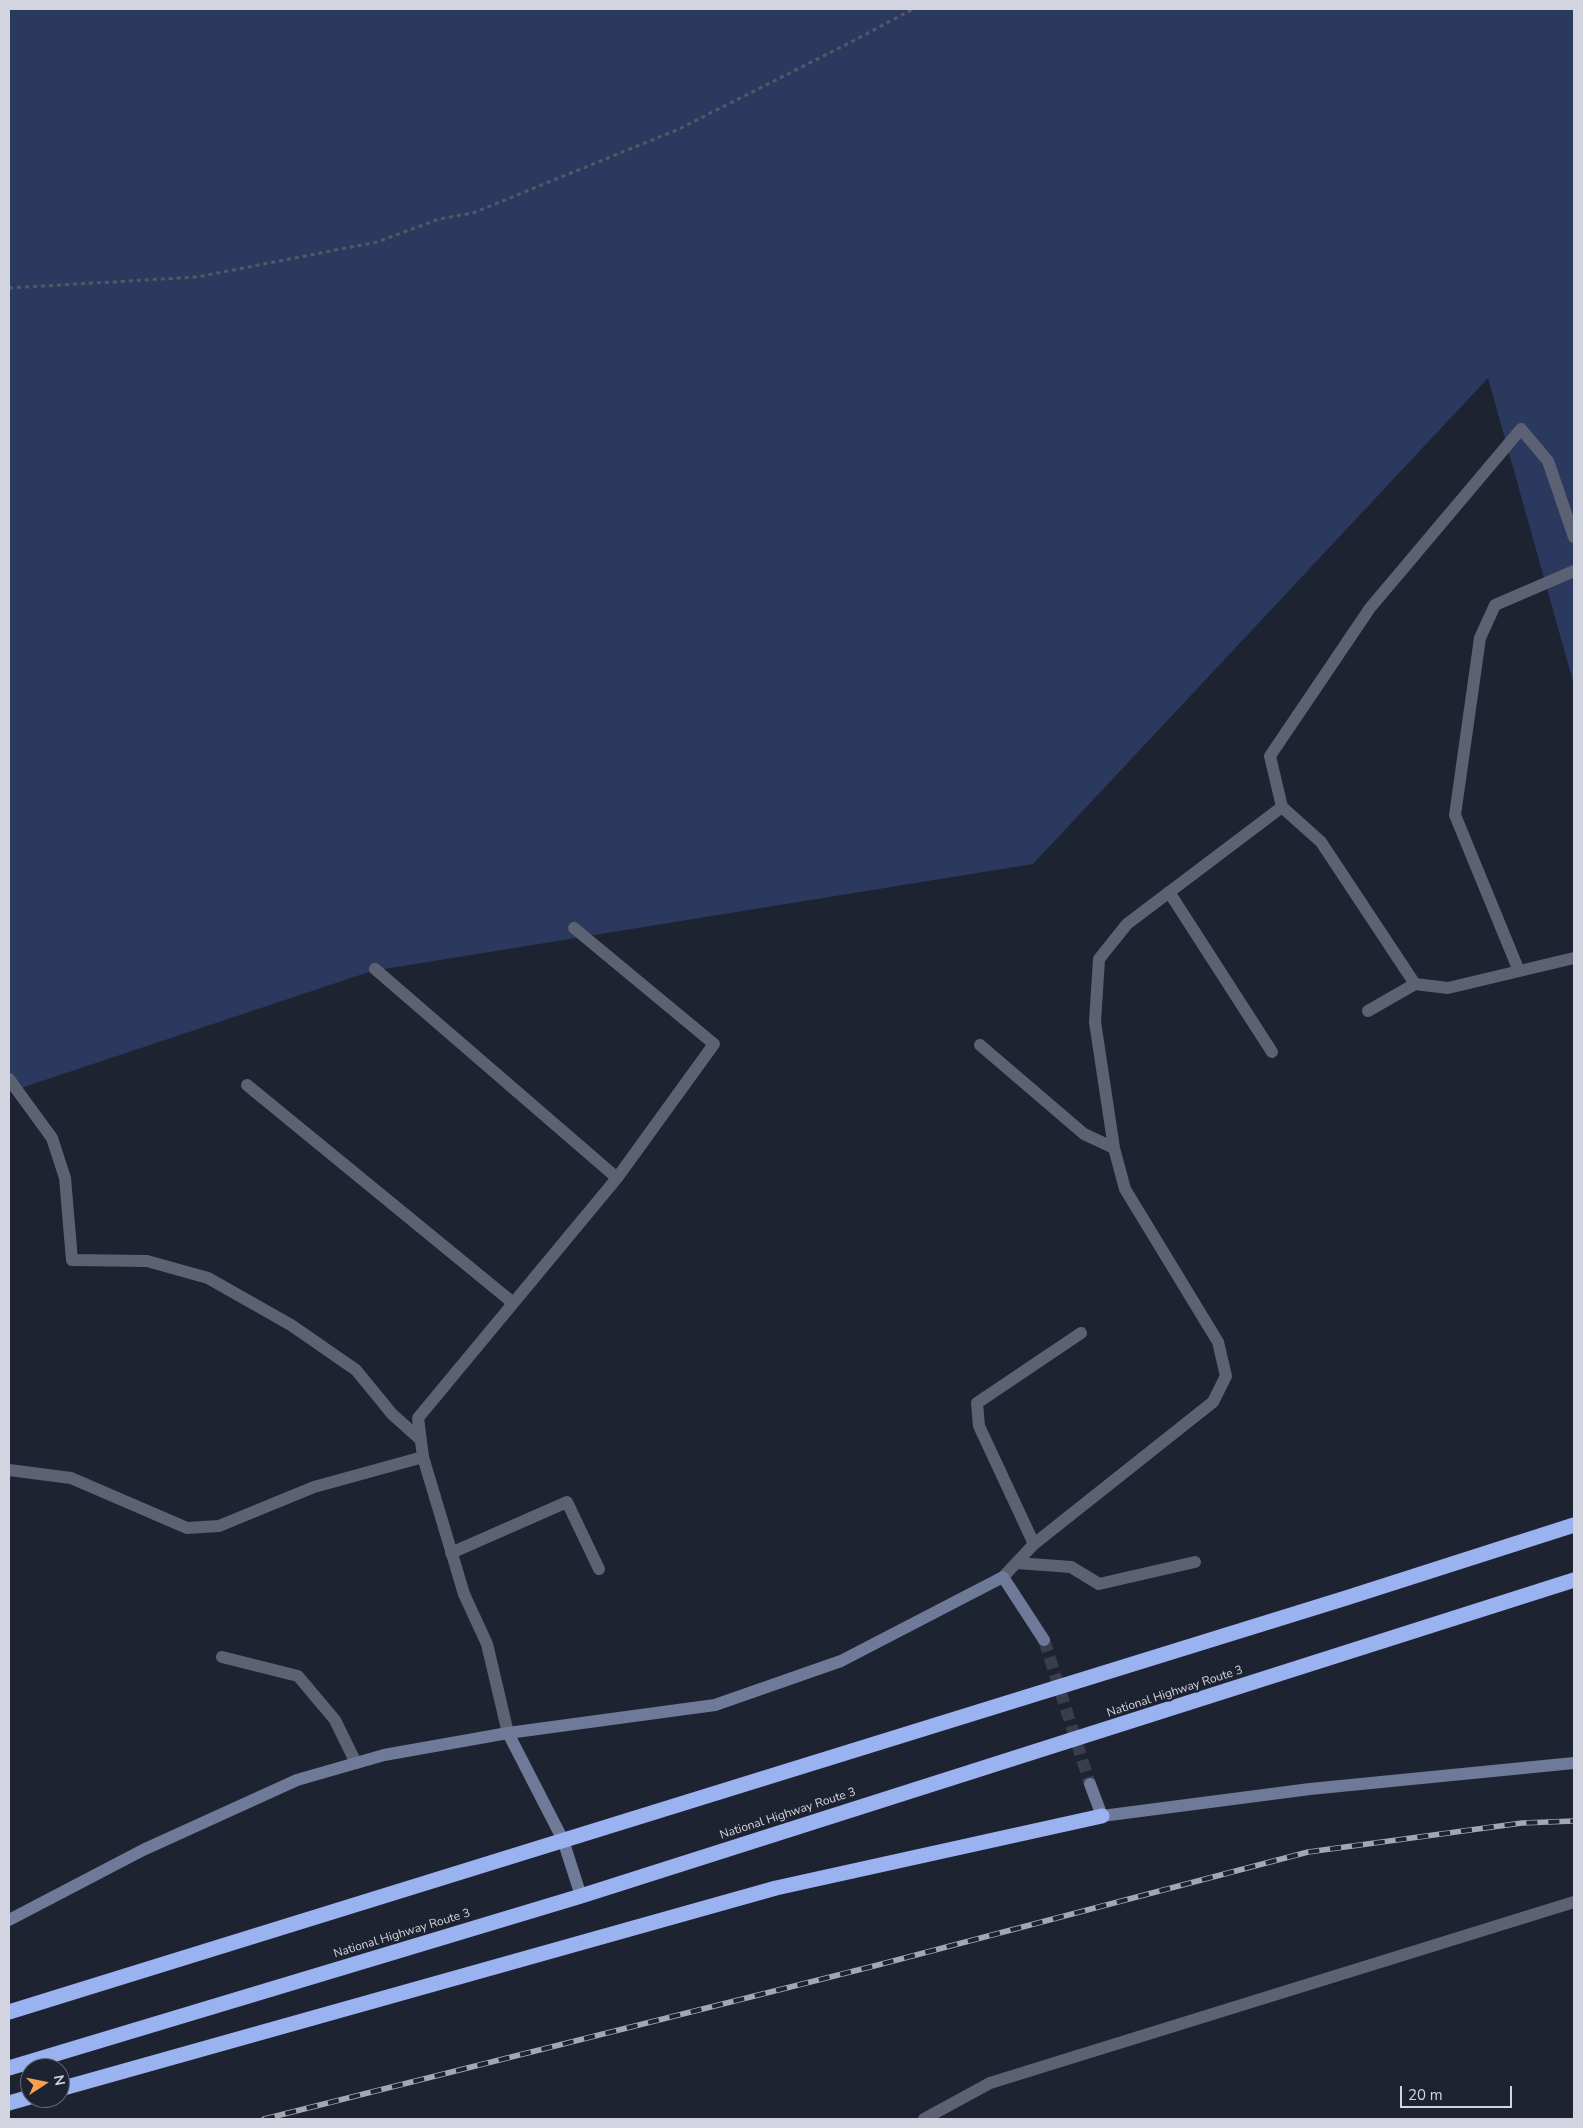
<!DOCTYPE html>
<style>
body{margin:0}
#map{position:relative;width:1583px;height:2128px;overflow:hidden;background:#1d2331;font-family:"Nunito Sans",sans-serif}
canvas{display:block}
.frame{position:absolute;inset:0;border:10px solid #d2d5df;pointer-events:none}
.north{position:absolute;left:20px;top:2058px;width:50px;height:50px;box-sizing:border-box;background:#1d2331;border:1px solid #656a77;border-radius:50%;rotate:79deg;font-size:14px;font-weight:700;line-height:20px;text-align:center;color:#d2d5df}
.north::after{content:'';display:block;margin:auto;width:18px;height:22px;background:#fb9e50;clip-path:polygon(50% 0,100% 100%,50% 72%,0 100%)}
.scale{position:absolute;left:1400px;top:2086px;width:112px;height:22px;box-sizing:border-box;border:2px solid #d2d5df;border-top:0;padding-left:6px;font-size:15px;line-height:18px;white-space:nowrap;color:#d2d5df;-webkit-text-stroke:4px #1d2331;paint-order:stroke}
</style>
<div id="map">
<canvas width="1583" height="2128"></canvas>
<div class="frame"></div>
<div class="north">N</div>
<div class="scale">20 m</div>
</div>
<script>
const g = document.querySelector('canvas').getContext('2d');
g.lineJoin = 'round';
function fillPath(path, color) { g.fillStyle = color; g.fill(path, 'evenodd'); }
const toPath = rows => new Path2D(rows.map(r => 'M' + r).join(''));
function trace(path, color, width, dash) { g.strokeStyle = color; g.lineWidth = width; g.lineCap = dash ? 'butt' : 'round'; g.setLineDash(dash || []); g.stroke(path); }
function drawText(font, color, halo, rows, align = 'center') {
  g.font = font + ' "Nunito Sans",sans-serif'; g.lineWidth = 4.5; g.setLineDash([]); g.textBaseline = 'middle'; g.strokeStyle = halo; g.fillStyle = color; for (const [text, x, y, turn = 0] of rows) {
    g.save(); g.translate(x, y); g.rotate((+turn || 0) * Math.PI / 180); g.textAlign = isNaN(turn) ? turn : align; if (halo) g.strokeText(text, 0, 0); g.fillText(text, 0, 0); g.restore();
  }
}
fillPath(toPath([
 [9,9,1574,9,1574,685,1488,378,1033,864,372,971,9,1092]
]), '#2c395e');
trace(toPath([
 [1044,1640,1090,1784]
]), '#383e4b', 12, [12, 6]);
trace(toPath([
 [9,288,197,277,377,242,439,219,473,213,679,129,853,41,913,9]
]), '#535865', 3, [4, 4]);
trace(toPath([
 [1282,807,1321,842,1415,984,1448,988,1574,958],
 [1169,892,1272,1052],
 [375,969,617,1178],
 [1519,971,1455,815,1480,638,1495,605,1574,571],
 [1368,1011,1415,984],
 [980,1045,1084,1134,1114,1148],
 [9,1079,52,1138,65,1178,72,1260,147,1261,208,1278,291,1325,356,1370,392,1414,421,1440],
 [247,1085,512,1302],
 [9,1470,71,1478,187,1528,219,1526,314,1487,423,1457],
 [1034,1544,979,1426,977,1403,1081,1333],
 [451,1553,567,1502,599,1569],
 [1017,1563,1071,1567,1099,1584,1195,1562],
 [1003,1577,1034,1544,1213,1402,1226,1376,1218,1342,1125,1189,1114,1148,1095,1022,1099,959,1127,924,1282,807,1270,756,1370,608,1521,429,1548,461,1574,537],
 [222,1657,298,1676,335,1720,356,1763],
 [508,1733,487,1644,464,1594,423,1457,418,1418,617,1178,714,1044,574,928],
 [924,2119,990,2083,1574,1902]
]), '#5c6273', 12);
trace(toPath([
 [508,1733,563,1840,581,1896],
 [1090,1784,1102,1816,1310,1789,1574,1763],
 [9,1920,143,1850,297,1780,384,1755,508,1733,715,1705,841,1661,1003,1577,1044,1640]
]), '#6f7a99', 12);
trace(toPath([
 [9,2012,1346,1598,1574,1525],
 [9,2068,581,1896,1574,1580],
 [60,2089,776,1888,1102,1816],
 [9,2103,30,2097]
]), '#9bb2f1', 15);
const rail = toPath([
 [264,2119,874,1966,1308,1852,1522,1823,1574,1821]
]);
trace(rail, '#a4a7b2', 5.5);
trace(rail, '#1d2331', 4, [11]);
drawText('12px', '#d2d5df', '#1d2331', [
 ["National Highway Route 3",1175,1692,-18],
 ["National Highway Route 3",788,1814,-18],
 ["National Highway Route 3",402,1934,-17]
]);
</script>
